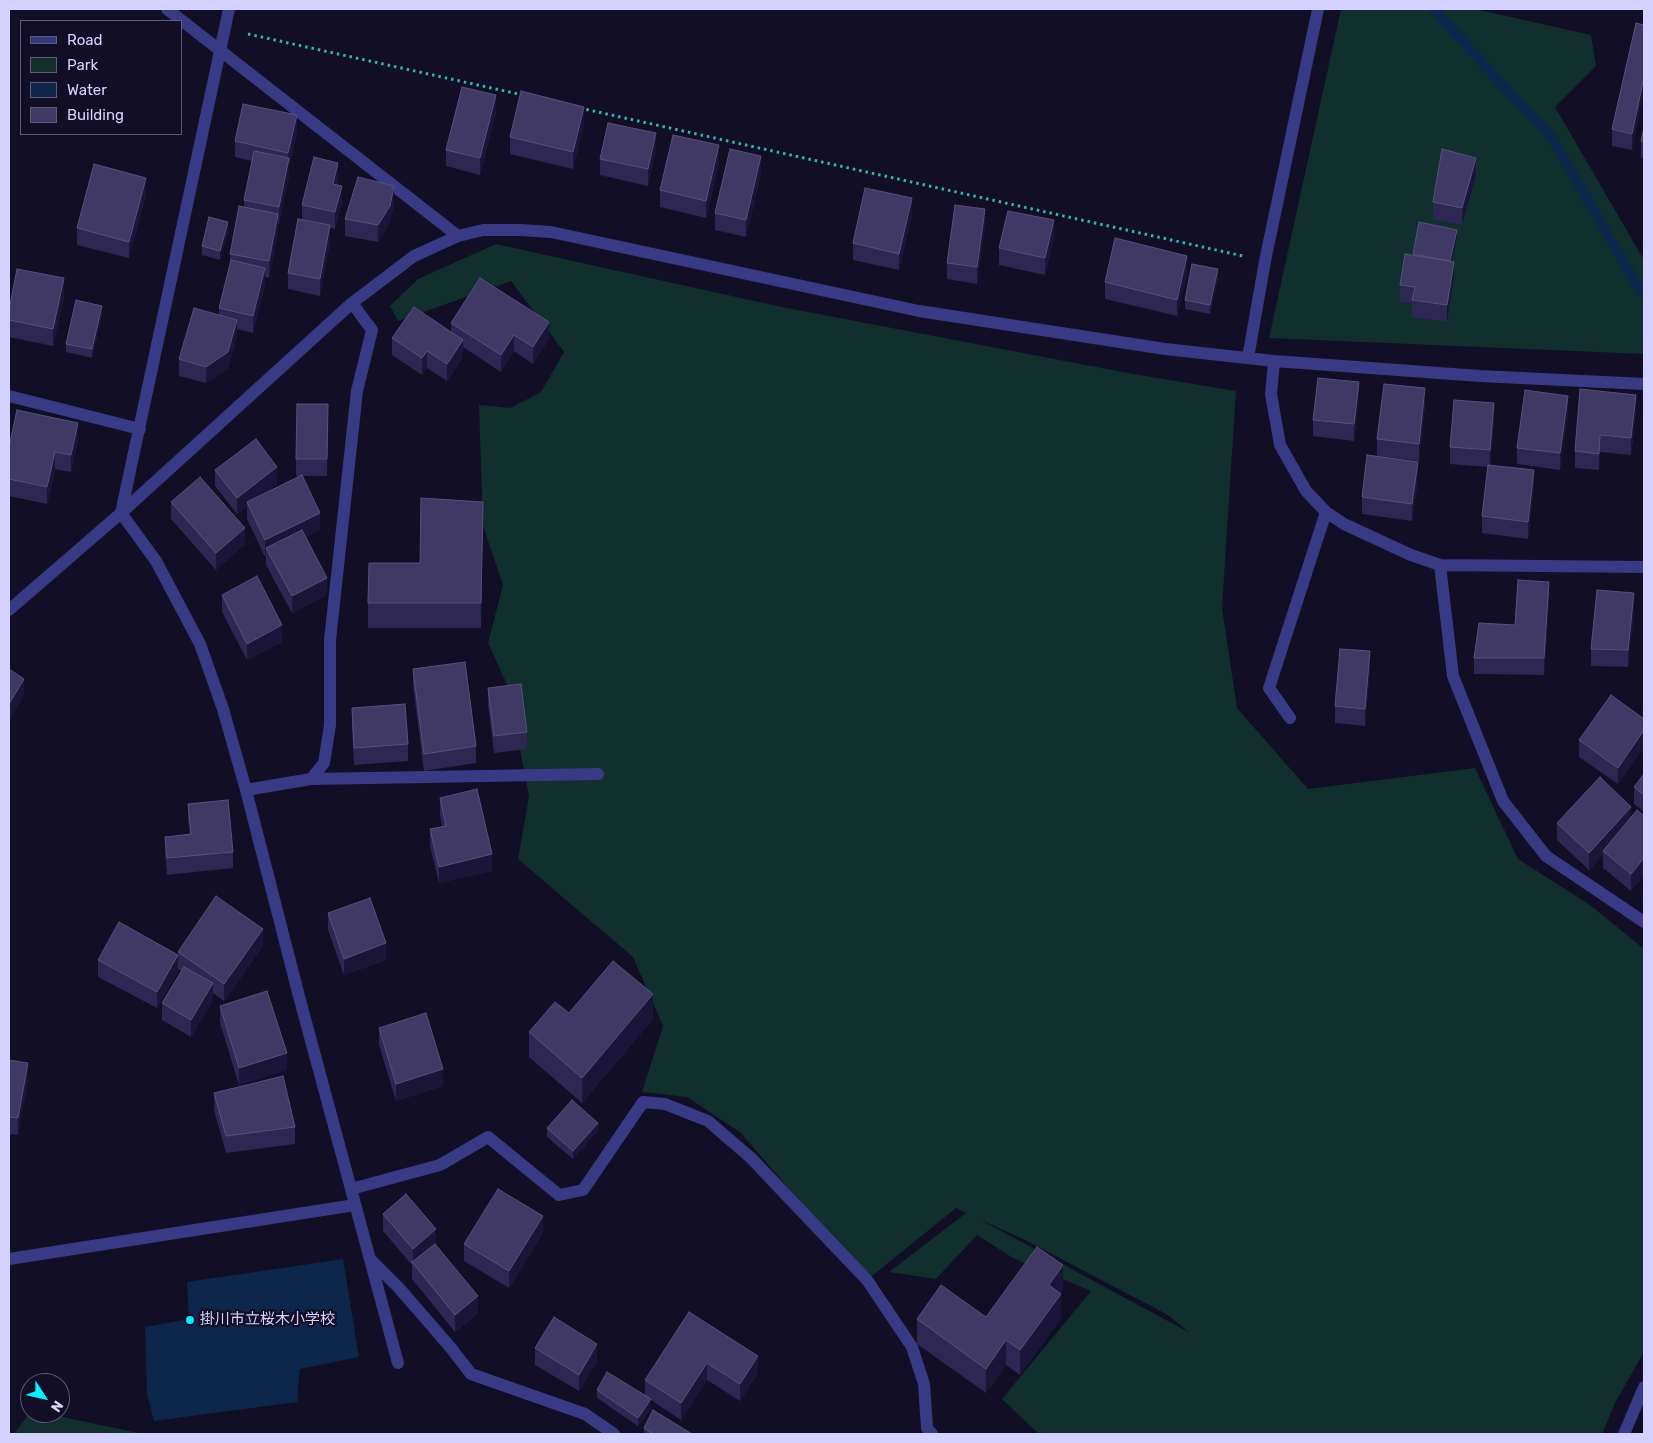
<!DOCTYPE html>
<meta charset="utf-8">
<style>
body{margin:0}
#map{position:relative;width:1653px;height:1443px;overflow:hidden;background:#110e25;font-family:Rubik,sans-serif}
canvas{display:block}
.frame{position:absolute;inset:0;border:10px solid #d5d2ff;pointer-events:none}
.legend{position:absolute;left:20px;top:20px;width:162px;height:115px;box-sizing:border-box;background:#110e25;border:1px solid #5f5c7c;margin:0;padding:6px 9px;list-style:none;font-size:15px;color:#d5d2ff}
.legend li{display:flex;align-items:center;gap:10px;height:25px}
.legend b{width:25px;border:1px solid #5f5c7c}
.north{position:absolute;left:20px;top:1373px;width:50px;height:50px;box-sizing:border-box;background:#110e25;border:1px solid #5f5c7c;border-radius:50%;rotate:125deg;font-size:14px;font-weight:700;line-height:20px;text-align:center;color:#d5d2ff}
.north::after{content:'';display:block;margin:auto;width:18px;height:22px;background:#00f1fd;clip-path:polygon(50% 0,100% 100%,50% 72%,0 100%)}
</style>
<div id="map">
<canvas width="1653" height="1443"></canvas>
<div class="frame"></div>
<ul class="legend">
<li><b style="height:6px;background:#393a85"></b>Road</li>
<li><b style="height:14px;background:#112f2d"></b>Park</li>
<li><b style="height:14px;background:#0c274b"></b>Water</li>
<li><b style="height:14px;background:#403965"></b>Building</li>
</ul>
<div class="north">N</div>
</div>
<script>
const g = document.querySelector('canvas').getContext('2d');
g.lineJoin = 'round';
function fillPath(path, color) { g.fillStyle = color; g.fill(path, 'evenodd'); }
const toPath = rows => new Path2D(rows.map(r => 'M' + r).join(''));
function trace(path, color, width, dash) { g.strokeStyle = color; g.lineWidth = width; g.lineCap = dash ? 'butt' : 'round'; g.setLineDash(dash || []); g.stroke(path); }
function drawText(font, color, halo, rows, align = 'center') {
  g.font = font + ' Rubik,"Noto Sans JP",sans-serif'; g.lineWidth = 4.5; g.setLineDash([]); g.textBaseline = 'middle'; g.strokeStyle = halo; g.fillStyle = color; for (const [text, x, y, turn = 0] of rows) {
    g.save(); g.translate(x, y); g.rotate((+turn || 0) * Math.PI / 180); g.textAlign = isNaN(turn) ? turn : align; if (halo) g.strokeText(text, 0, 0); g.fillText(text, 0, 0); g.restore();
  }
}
fillPath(toPath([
 [1341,9,1475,9,1591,35,1596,66,1555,107,1644,260,1644,354,1269,338],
 [496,244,782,307,1133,374,1236,391,1222,608,1237,708,1308,789,1475,768,1518,859,1590,905,1644,949,1644,1352,1615,1403,1602,1434,1039,1434,1002,1399,1091,1291,1013,1258,977,1235,936,1279,889,1272,966,1213,956,1208,867,1280,741,1133,687,1097,642,1092,663,1026,633,957,518,859,529,796,521,755,511,693,488,643,503,585,483,526,479,405,510,408,541,392,564,352,511,281,398,321,390,306,418,279],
 [979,1219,1025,1240,1168,1315,1190,1333],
 [30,1412,30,1413,44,1413,143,1434,14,1434]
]), '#112f2d');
fillPath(toPath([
 [343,1259,359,1357,300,1369,297,1402,154,1421,147,1394,145,1327,189,1319,187,1282]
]), '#0c274b');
trace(toPath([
 [1433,9,1552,138,1641,292]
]), '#0c274b', 10);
trace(toPath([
 [248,34,523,95],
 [580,108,1243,256]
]), '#2eb8a9', 3, [2.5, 4]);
trace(toPath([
 [167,9,458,236],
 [229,9,121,513,156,561,200,644,223,709,246,790,300,1000,398,1363],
 [1248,358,1265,261,1318,9],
 [1274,361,1271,394,1280,445,1306,491,1326,512,1344,524,1411,555,1440,565,1644,567],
 [9,396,140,429],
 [1440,565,1453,676,1503,801,1546,856,1644,922],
 [9,610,121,513,352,303,414,256,458,236,483,230,520,230,551,232,919,311,1165,349,1274,361,1480,376,1644,384],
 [1290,718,1269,688,1326,512],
 [311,779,598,774],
 [246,790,311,779,324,763,330,725,330,640,357,391,372,330,352,303],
 [351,1189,440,1165,488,1137,559,1195,583,1190,643,1102,665,1104,708,1121,751,1158,867,1280,912,1347,924,1384,927,1428,932,1434],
 [9,1259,355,1205],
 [370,1259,399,1288,451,1348,471,1374,585,1414,614,1434],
 [1624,1434,1644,1387]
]), '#393a85', 12);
fillPath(toPath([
 [1636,23,1632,150,1612,146,1612,129],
 [496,112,480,175,446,166,446,150],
 [584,124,573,169,510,154,510,137],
 [1644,127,1644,159,1641,158,1641,141],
 [297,132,289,166,289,175,279,224,278,223,278,231,269,278,265,277,265,285,253,333,237,329,237,337,228,369,206,383,179,376,179,359,219,315,219,308,230,265,230,254,244,207,244,200,252,161,235,157,235,141],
 [656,150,648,186,600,175,600,159],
 [719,162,706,218,660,207,660,190],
 [761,173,746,237,715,230,715,213],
 [1476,175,1462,225,1433,219,1433,202],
 [338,179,337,185,342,203,335,229,330,228,330,242,320,296,288,289,288,273,302,220,302,205],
 [146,195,129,258,77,245,77,228],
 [394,203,390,223,378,242,345,236,345,219],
 [912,215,899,270,853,260,853,243],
 [985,226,977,284,947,279,947,263],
 [228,231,220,260,202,255,202,246],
 [1054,237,1045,275,999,265,999,248],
 [1457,238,1452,261,1454,279,1447,322,1412,317,1412,303,1400,302,1400,285,1413,255],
 [1187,273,1177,316,1105,299,1105,282],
 [1218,278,1210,314,1185,309,1185,300],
 [64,295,53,346,9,337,9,310],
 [102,314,92,358,66,352,66,344],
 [451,323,549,339,533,364,514,351,501,372,463,347,463,357,447,381,427,368,422,375,392,355,392,338,451,332],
 [1359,399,1354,441,1313,436,1313,420],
 [1425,405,1419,461,1377,456,1377,439],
 [1636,412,1631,455,1600,452,1599,470,1575,468,1575,451],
 [1568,413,1560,470,1517,464,1517,448],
 [1494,420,1490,465,1534,487,1528,539,1482,533,1482,516,1488,467,1450,464,1450,447],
 [328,421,327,476,303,476,320,530,306,537,327,595,292,613,266,565,266,556,265,557,247,519,247,507,237,514,215,486,215,470,277,484,265,493,300,476,296,476,296,459],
 [78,440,71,472,55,469,47,504,9,496,9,447],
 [1418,479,1412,521,1362,514,1362,497],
 [171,502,245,544,216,570,171,519],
 [483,502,481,628,368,628,368,603,420,563],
 [222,595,282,642,247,660,222,612],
 [1549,599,1544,675,1474,674,1474,658,1515,625],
 [1634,610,1628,667,1591,666,1591,649],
 [1370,668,1365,726,1335,723,1335,706],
 [413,669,476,746,476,763,424,771,413,686],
 [488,688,527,732,527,749,494,753,488,705],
 [352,708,408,744,408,761,354,765,352,725],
 [1644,719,1644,747,1618,784,1579,757,1579,740],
 [1644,774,1644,812,1634,804,1634,787],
 [440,798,492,871,439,883,430,846,430,829,442,826,440,815],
 [188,804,233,852,233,868,167,875,165,854,165,837,190,834,188,820],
 [1631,816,1644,816,1644,875,1631,891,1603,868,1603,855,1589,870,1557,840,1557,823],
 [328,913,386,960,344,975,328,930],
 [263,946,224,1001,213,993,213,1000,191,1037,162,1020,162,1003,181,971,178,969,178,972,157,1008,98,977,98,960,178,954,178,952],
 [220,1006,287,1070,239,1085,220,1023],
 [569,1013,653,1019,582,1103,529,1057,529,1032],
 [379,1028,443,1086,396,1101,379,1045],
 [9,1060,28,1080,18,1135,9,1134],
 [214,1093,295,1127,295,1144,226,1153,214,1110],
 [547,1128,598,1131,573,1159,547,1137],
 [383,1214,436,1245,478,1313,455,1332,412,1279,412,1265,383,1231],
 [543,1233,509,1288,464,1261,464,1244],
 [1063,1290,1060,1293,1061,1318,1020,1375,1006,1365,986,1393,917,1344,917,1319,986,1317],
 [689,1312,758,1373,740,1401,707,1380,681,1420,651,1400,651,1408,638,1426,597,1398,597,1390,645,1396,645,1380],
 [535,1348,597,1361,579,1391,535,1365],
 [644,1428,692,1434,644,1434]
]), '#2e2753');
fillPath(toPath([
 [1644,77,1644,94,1632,150,1632,134],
 [496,95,496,112,480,175,480,158],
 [584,107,584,124,573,169,573,152],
 [297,115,297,132,289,166,289,175,279,224,279,207,288,162,288,153],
 [656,133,656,150,648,186,648,169],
 [719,145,719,162,706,218,706,201],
 [761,156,761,173,746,237,746,220],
 [1476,158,1476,175,1462,225,1462,208],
 [338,163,338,179,333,201,333,184],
 [146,178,146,195,129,258,129,242],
 [342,186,342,203,335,229,335,212],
 [394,186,394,203,390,223,378,242,378,225],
 [912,198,912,215,899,270,899,254],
 [985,209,985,226,977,284,977,267],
 [278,214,278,231,269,278,269,261],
 [1054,220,1054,237,1045,275,1045,258],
 [228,222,228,231,220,260,220,251],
 [330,225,330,242,320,296,320,279],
 [1457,230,1457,238,1449,274,1449,265],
 [1187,256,1187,273,1177,316,1177,300],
 [1454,262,1454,279,1447,322,1447,305],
 [265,268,265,285,253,333,253,316],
 [1218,269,1218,278,1210,314,1210,305],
 [64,278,64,295,53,346,53,329],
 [102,306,102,314,92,358,92,349],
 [237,320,237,337,228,369,206,383,206,367],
 [549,322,549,339,533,364,533,347],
 [514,335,514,351,501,372,501,355],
 [463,340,463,357,447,381,447,364],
 [427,351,427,368,422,375,422,358],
 [1359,382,1359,399,1354,441,1354,424],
 [1425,388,1425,405,1419,461,1419,444],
 [1636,395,1636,412,1631,455,1631,438],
 [1568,396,1568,413,1560,470,1560,453],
 [1494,403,1494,420,1490,467,1490,450],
 [78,423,78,440,71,472,71,455],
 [1600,435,1600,452,1599,470,1599,454],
 [55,452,55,469,47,504,47,487],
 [1418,462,1418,479,1412,521,1412,504],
 [277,467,277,484,249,506,247,502,247,507,237,514,237,498],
 [1534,470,1534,487,1528,539,1528,522],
 [320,513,320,530,270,555,266,548,266,556,265,557,265,540],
 [245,528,245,544,216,570,216,553],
 [327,578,327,595,292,613,292,596],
 [1549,582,1549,599,1544,675,1544,658],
 [1634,593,1634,610,1628,667,1628,650],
 [282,625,282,642,247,660,247,644],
 [1370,651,1370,668,1365,726,1365,709],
 [24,679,24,696,9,721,9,704],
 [1644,730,1644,747,1618,784,1618,768],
 [1631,807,1631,824,1603,851,1603,855,1589,870,1589,853],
 [492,854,492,871,439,883,439,867],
 [1644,858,1644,875,1631,891,1631,874],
 [263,929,263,946,224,1001,224,984],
 [386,943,386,960,344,975,344,959],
 [178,955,178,972,157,1008,157,992],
 [213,983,213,1000,191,1037,191,1020],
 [653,994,653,1019,582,1103,582,1078],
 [287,1053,287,1070,239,1085,239,1068],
 [28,1063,28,1080,18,1135,18,1118],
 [443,1069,443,1086,396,1101,396,1084],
 [598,1123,598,1131,573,1159,573,1151],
 [543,1216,543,1233,509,1288,509,1271],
 [436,1229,436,1246,413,1263,413,1249],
 [1063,1265,1063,1290,1049,1310,1049,1285],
 [1061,1294,1061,1318,1020,1375,1020,1350],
 [478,1296,478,1313,455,1332,455,1315],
 [1006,1340,1006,1365,986,1393,986,1369],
 [597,1344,597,1361,579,1391,579,1375],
 [758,1356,758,1373,740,1401,740,1384],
 [707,1363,707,1380,681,1420,681,1403],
 [651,1399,651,1408,638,1426,638,1418]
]), '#1b1539');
const building = toPath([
 [1636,23,1644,25,1644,77,1632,134,1612,129,1636,23],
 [462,87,496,95,480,158,446,150,462,87],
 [521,91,584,107,573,152,510,137,521,91],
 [243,104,297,115,288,153,235,141,243,104],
 [608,123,656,133,648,169,600,159,608,123],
 [1644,127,1644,142,1641,141,1644,127],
 [673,135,719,145,706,201,660,190,673,135],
 [730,149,761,156,746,220,715,213,730,149],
 [1442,149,1476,158,1462,208,1433,202,1442,149],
 [254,151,289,158,279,207,244,200,254,151],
 [314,157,338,163,333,184,342,186,335,212,302,205,314,157],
 [94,164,146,178,129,242,77,228,94,164],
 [358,177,394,186,390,206,378,225,345,219,358,177],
 [865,188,912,198,899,254,853,243,865,188],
 [955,205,985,209,977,267,947,263,955,205],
 [239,206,278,214,269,261,230,254,239,206],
 [1008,211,1054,220,1045,258,999,248,1008,211],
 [209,217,228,222,220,251,202,246,209,217],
 [298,219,330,225,320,279,288,273,298,219],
 [1419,222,1457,230,1450,261,1413,254,1419,222],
 [1115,238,1187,256,1177,300,1105,282,1115,238],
 [1405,254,1454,262,1447,305,1412,300,1415,287,1400,285,1405,254],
 [231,260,265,268,253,316,219,308,231,260],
 [1192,264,1218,269,1210,305,1185,300,1192,264],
 [17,269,64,278,53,329,9,320,9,310,17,269],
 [480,278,549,322,533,347,514,335,501,355,451,323,480,278],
 [76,300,102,306,92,349,66,344,76,300],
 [414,307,463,340,447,364,427,351,422,358,392,338,414,307],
 [194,308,237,320,228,352,206,367,179,359,194,308],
 [1318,378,1359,382,1354,424,1313,420,1318,378],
 [1384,384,1425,388,1419,444,1377,439,1384,384],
 [1580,389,1636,395,1631,438,1600,435,1599,454,1575,451,1580,389],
 [1525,390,1568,396,1560,453,1517,448,1525,390],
 [1454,400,1494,403,1490,450,1450,447,1454,400],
 [297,404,328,404,327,459,296,459,297,404],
 [17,410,78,423,71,455,55,452,47,487,9,479,9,447,17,410],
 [256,439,277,467,237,498,215,470,256,439],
 [1367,455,1418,462,1412,504,1362,497,1367,455],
 [1488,465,1534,470,1528,522,1482,516,1488,465],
 [302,475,320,513,265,540,247,502,302,475],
 [200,477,245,528,216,553,171,502,200,477],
 [421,498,483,502,481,603,368,603,369,563,420,563,421,498],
 [302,530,327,578,292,596,266,548,302,530],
 [257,576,282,625,247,644,222,595,257,576],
 [1518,580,1549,582,1544,658,1474,658,1479,623,1515,625,1518,580],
 [1597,590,1634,593,1628,650,1591,649,1597,590],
 [1340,649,1370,651,1365,709,1335,706,1340,649],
 [465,662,476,746,424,754,413,669,465,662],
 [9,669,24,679,9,704,9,669],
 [521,684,527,732,494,736,488,688,521,684],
 [1611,695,1644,719,1644,730,1618,768,1579,740,1611,695],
 [405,704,408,744,354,748,352,708,405,704],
 [1644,774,1644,795,1634,787,1644,774],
 [1600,777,1631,807,1589,853,1557,823,1600,777],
 [477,789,492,854,439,867,430,829,446,826,440,798,477,789],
 [228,800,233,852,167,858,165,837,191,834,188,804,228,800],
 [1637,810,1644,816,1644,858,1631,874,1603,851,1637,810],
 [216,896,263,929,224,984,178,952,216,896],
 [370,898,386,943,344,959,328,913,370,898],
 [119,922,178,955,157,992,98,960,119,922],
 [613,961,653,994,582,1078,529,1032,555,1002,569,1013,613,961],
 [184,967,213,983,191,1020,162,1003,184,967],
 [267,991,287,1053,239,1068,220,1006,267,991],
 [426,1013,443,1069,396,1084,379,1028,426,1013],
 [9,1060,28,1063,18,1118,9,1117,9,1060],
 [283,1076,295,1127,226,1136,214,1093,283,1076],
 [572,1100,598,1123,573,1151,547,1128,572,1100],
 [498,1189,543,1216,509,1271,464,1244,498,1189],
 [406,1194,436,1229,413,1249,383,1214,406,1194],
 [435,1244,478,1296,455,1315,412,1262,435,1244],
 [1037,1247,1063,1265,1049,1285,1061,1294,1020,1350,1006,1340,986,1369,917,1319,941,1285,986,1317,1037,1247],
 [689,1312,758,1356,740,1384,707,1363,681,1403,645,1380,689,1312],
 [554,1317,597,1344,579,1375,535,1348,554,1317],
 [607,1372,651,1399,638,1418,597,1390,607,1372],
 [653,1410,692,1434,653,1434,644,1428,653,1410]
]);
fillPath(building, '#403965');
trace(building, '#57517e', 1);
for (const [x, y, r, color] of [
 [190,1320,5,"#00f1fd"]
]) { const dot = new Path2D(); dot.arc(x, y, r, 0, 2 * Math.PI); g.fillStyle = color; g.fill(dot); trace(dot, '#110e25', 2); }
drawText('15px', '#d5d2ff', '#110e25', [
 ["掛川市立桜木小学校",200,1320]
], 'left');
</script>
